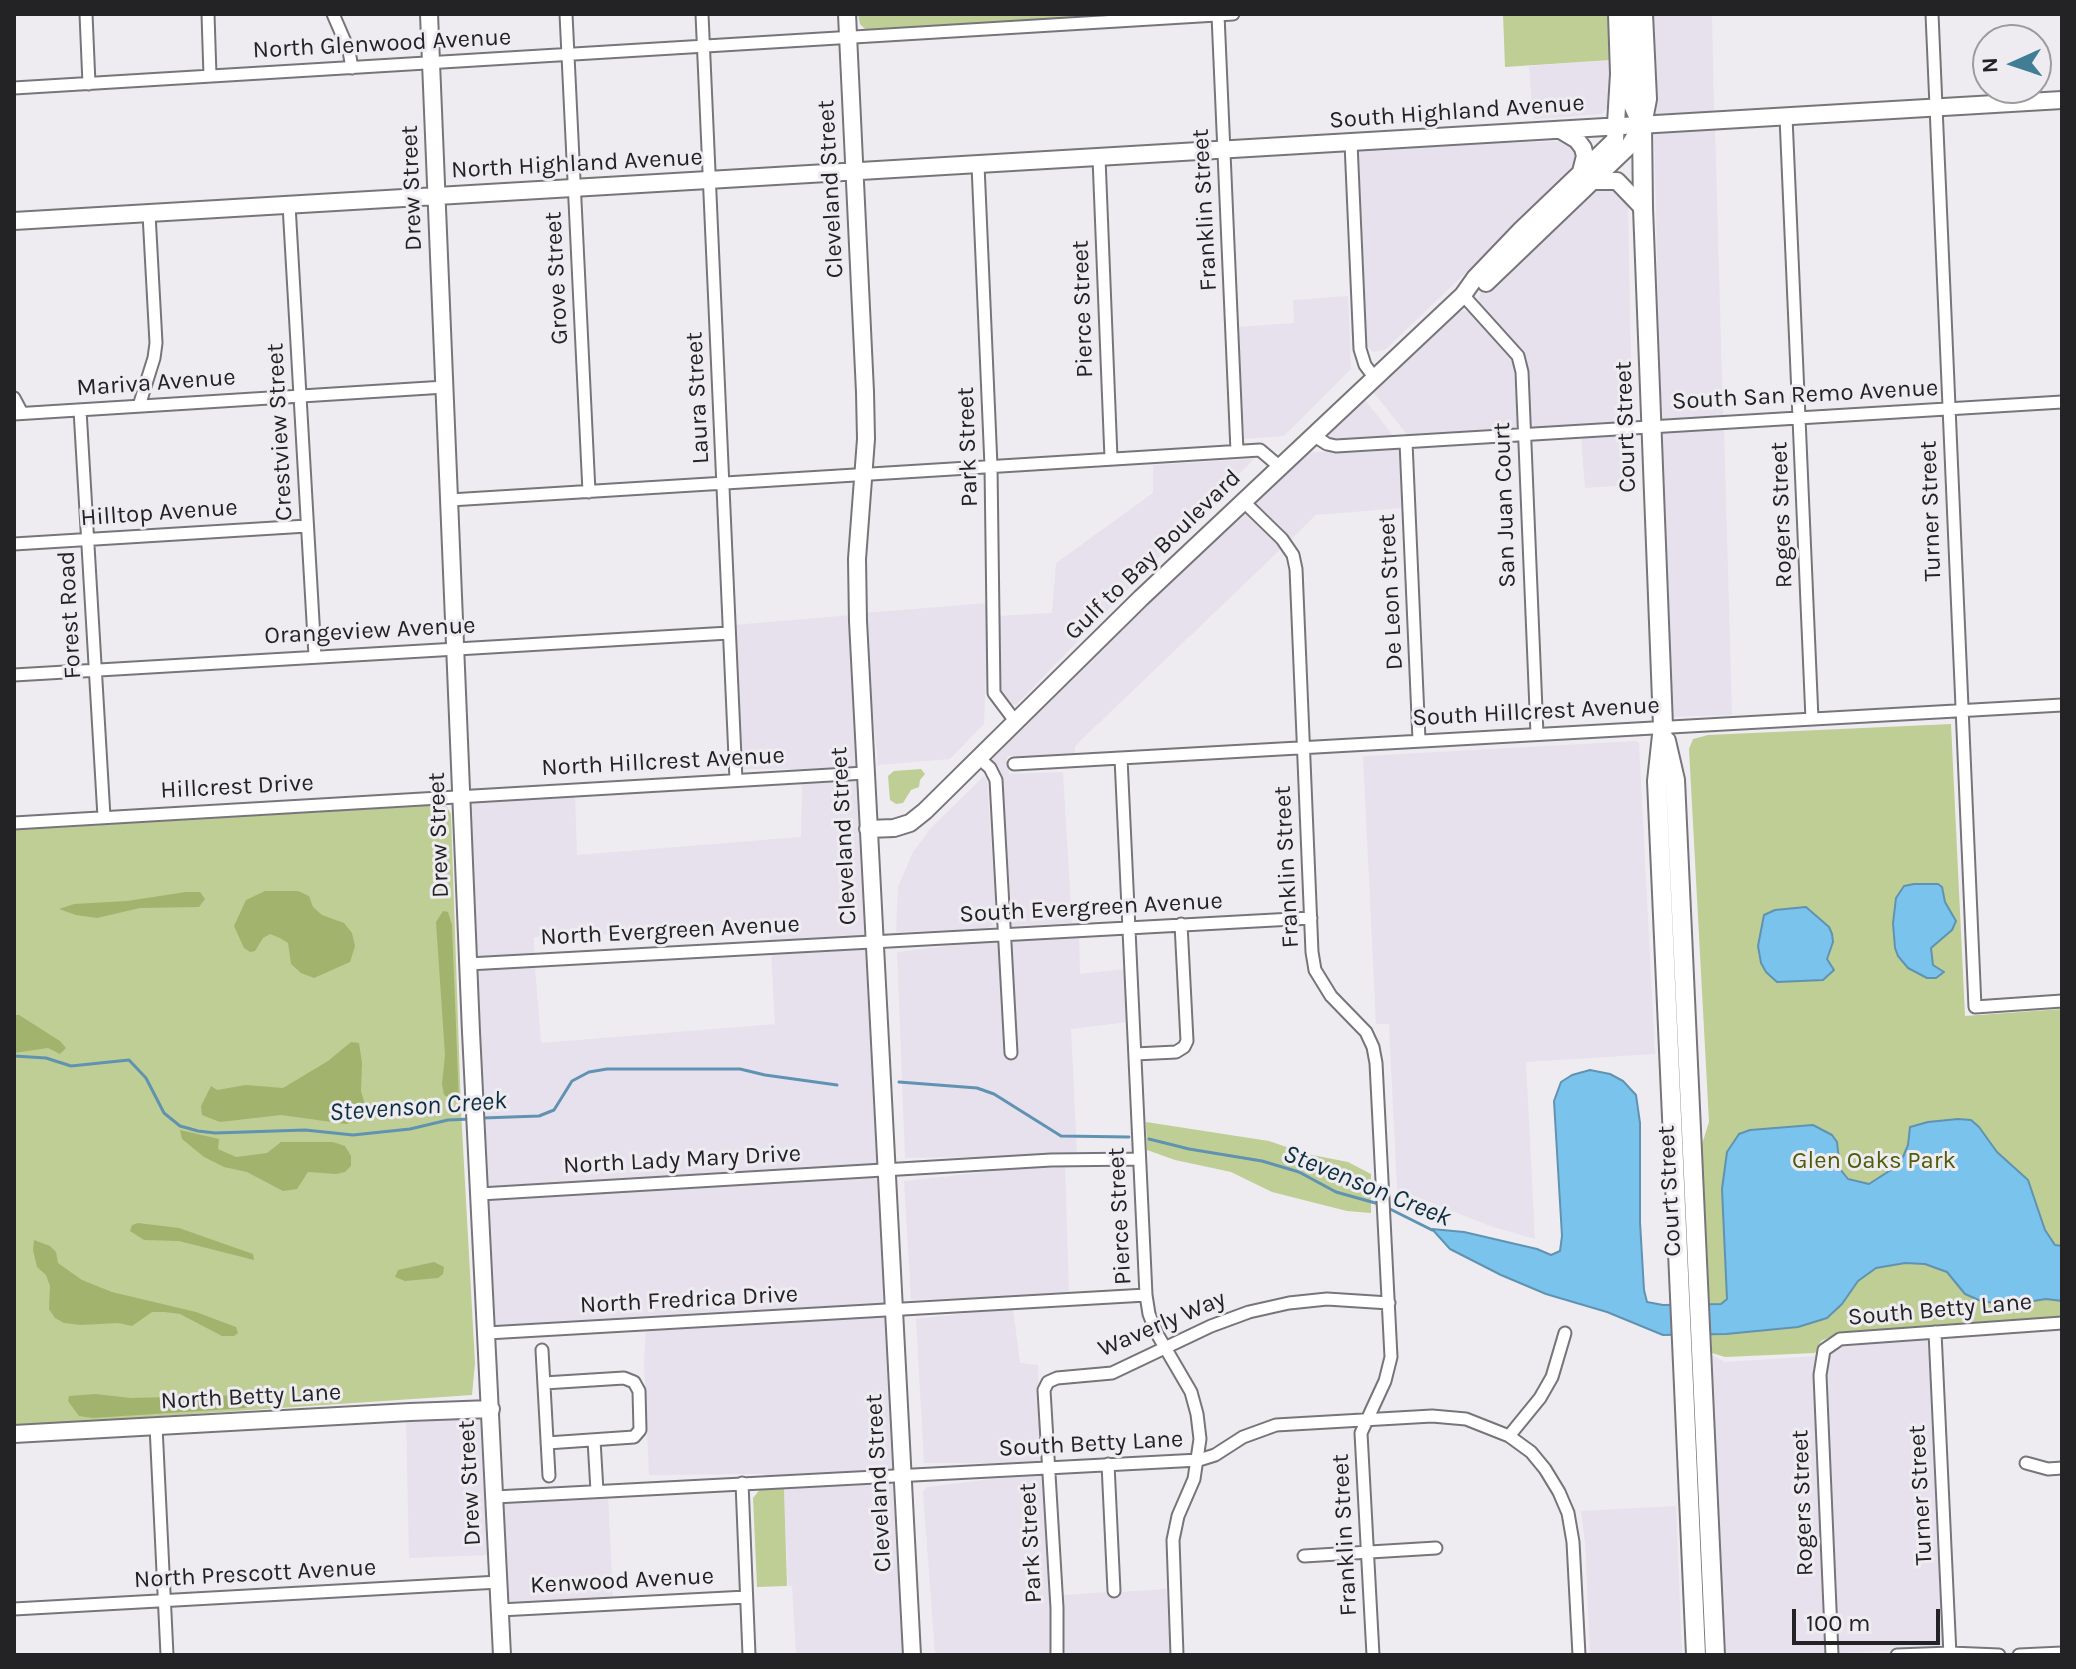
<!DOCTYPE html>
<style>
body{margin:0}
#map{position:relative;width:2076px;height:1669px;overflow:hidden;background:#eeecf1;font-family:Karla,sans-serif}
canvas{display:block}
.frame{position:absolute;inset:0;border:16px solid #232224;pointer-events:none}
.north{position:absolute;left:1972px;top:24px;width:80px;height:80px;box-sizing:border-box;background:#eeecf1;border:2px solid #9d9b9f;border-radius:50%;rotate:267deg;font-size:22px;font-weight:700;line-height:32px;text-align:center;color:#232224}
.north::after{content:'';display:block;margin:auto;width:28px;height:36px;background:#417e95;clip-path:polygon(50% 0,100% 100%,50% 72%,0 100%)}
.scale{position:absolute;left:1792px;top:1609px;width:148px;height:36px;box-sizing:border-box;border:4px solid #232224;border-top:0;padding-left:10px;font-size:24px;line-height:28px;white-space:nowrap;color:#232224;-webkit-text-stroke:6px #eeecf1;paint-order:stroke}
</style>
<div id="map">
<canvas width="2076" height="1669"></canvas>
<div class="frame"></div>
<div class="north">N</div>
<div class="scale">100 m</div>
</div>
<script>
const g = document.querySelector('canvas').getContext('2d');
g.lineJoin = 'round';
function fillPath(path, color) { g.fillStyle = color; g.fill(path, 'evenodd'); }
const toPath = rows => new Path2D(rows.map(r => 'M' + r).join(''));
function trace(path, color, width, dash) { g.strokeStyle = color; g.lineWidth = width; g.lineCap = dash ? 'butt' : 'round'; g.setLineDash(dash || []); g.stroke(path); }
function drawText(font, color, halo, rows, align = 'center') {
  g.font = font + ' Karla,sans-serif'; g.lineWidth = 6; g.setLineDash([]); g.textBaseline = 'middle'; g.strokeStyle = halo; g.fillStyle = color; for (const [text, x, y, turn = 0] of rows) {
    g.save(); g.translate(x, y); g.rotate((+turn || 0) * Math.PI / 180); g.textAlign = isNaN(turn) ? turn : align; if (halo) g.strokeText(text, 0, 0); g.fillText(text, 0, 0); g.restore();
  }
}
fillPath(toPath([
 [1649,14,1712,14,1714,116,1654,119],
 [1610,60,1609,105,1602,114,1533,119,1529,66],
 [1715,126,1723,417,1661,420,1654,129],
 [1563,141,1573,143,1578,149,1576,167,1385,350,1373,352,1366,345,1357,148],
 [1604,185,1609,185,1628,199,1632,421,1530,428,1527,372,1524,355,1480,306,1479,298,1481,291],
 [1348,296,1351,369,1284,436,1244,439,1238,327,1294,323,1293,300],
 [1463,311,1469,312,1513,362,1519,429,1409,437,1370,388,1456,313],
 [1362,396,1395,438,1336,441,1329,436,1328,428],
 [1724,427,1732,715,1669,717,1661,430],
 [1632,432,1633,485,1585,488,1581,435],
 [1400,448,1403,508,1316,515,1290,540,1251,501,1302,453],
 [1254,459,1016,705,1011,704,1002,696,999,688,1000,616,1052,613,1056,563,1153,493,1153,465],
 [1243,509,1282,548,1075,746,1075,755,1007,756,1009,774,1063,772,1072,923,1012,926,1003,782,1000,770,992,761,991,754],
 [988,603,984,724,950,759,878,765,863,613],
 [852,615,859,768,803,771,802,769,741,769,734,625],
 [1636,741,1639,743,1655,1054,1526,1062,1535,1239,1490,1226,1397,1189,1389,1024,1376,1024,1363,756],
 [984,776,987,780,996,916,993,925,985,929,896,932,898,887,913,852,931,828],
 [860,779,865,937,770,942,769,929,534,937,534,955,474,959,468,801,575,795,577,855,801,837,802,782],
 [1079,935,1080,974,1125,969,1128,1022,1071,1029,1077,1155,905,1158,897,952,999,940,1006,1058,1017,1058,1011,939],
 [865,947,877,1166,486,1188,474,969,535,966,541,1043,775,1024,771,952],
 [1051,1165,1065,1165,1069,1294,911,1300,904,1181],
 [878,1176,885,1305,493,1328,486,1198],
 [1013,1308,1020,1363,1038,1365,1042,1463,924,1463,916,1319],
 [885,1315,894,1470,765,1477,764,1474,649,1475,644,1362,646,1329],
 [1930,1338,1944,1648,1837,1653,1825,1375,1829,1353,1842,1344],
 [1708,1353,1725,1362,1817,1356,1814,1375,1826,1653,1726,1655],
 [485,1415,492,1555,409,1558,406,1417],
 [1043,1473,1053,1655,935,1655,923,1492,927,1487],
 [895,1480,906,1655,796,1655,792,1586,788,1586,784,1488],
 [608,1495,613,1598,506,1604,501,1501],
 [1676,1506,1682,1655,1590,1655,1585,1542,1581,1511],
 [1167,1589,1171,1655,1065,1655,1062,1595,1109,1592,1109,1596,1120,1596,1120,1592]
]), '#e6e1ed');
fillPath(toPath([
 [858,14,1140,14,873,31,866,30,860,24],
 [1503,14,1608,14,1610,60,1505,67],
 [1951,724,1965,1016,2062,1009,2062,1317,1841,1332,1821,1341,1815,1353,1725,1357,1712,1353,1702,1144,1709,1122,1689,749,1693,739,1708,735],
 [921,769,925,774,920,780,919,787,911,790,903,803,896,804,890,800,888,776,894,771],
 [439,805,447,807,451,814,461,1110,475,1363,472,1395,14,1426,14,830],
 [1146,1122,1269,1141,1307,1154,1348,1162,1371,1174,1371,1213,1347,1211,1272,1192,1231,1172,1175,1160,1147,1150],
 [761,1488,784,1488,787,1586,757,1587,753,1498]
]), '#bfce94');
fillPath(toPath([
 [265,891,298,891,309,896,313,907,322,915,344,923,352,933,355,946,350,962,314,978,301,973,291,964,288,943,280,938,270,934,263,938,255,951,250,952,244,948,234,926,246,900],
 [186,892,200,892,205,899,199,907,140,908,97,918,76,915,59,909,74,904,127,901],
 [443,911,448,912,452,925,459,1103,444,1095,442,1084,445,1055,436,922],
 [14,1015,19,1015,60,1041,66,1048,60,1054,48,1048,14,1053],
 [351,1042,359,1043,362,1063,361,1091,366,1108,360,1120,346,1124,281,1115,220,1122,202,1115,201,1106,211,1086,217,1090,246,1085,283,1088,328,1061],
 [180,1130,219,1139,218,1149,236,1157,267,1153,281,1142,333,1142,345,1146,351,1156,351,1166,345,1172,336,1174,308,1172,297,1189,283,1191,247,1172,224,1167,204,1157,182,1139],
 [138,1223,179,1228,253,1254,254,1260,179,1241,144,1240,130,1231,132,1225],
 [34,1240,50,1246,56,1252,58,1263,82,1280,112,1292,196,1312,236,1327,238,1333,234,1336,222,1336,180,1314,165,1312,152,1312,132,1326,118,1323,81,1325,64,1323,55,1318,49,1309,50,1286,46,1275,37,1267,33,1250],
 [434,1262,444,1267,443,1274,438,1278,405,1281,395,1277,398,1270],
 [95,1394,131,1398,246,1395,256,1395,258,1399,258,1403,245,1408,93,1418,79,1416,68,1401,69,1396]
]), '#a2b36d');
const water = toPath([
 [1914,884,1938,884,1942,887,1945,902,1956,921,1952,930,1931,948,1933,965,1944,972,1936,978,1927,978,1908,968,1898,956,1895,948,1893,923,1896,898,1904,886,1914,884],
 [1806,907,1829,927,1832,934,1833,942,1827,959,1834,970,1823,980,1777,982,1766,972,1761,963,1758,946,1764,915,1775,910,1806,907],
 [1590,1070,1610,1074,1623,1081,1636,1095,1640,1123,1640,1222,1644,1290,1647,1302,1663,1305,1721,1304,1727,1299,1722,1189,1727,1152,1739,1134,1750,1130,1813,1125,1832,1135,1837,1142,1840,1169,1848,1179,1869,1184,1900,1164,1908,1145,1910,1127,1928,1122,1958,1119,1971,1120,1979,1127,1997,1152,2028,1180,2045,1230,2055,1245,2062,1246,2062,1301,2046,1299,2008,1305,1981,1301,1965,1294,1947,1272,1925,1264,1905,1263,1876,1268,1858,1281,1842,1304,1827,1318,1798,1327,1726,1334,1663,1335,1607,1312,1546,1294,1501,1275,1450,1249,1432,1229,1464,1232,1537,1249,1551,1255,1560,1251,1562,1236,1554,1101,1561,1082,1572,1075,1590,1070]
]);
fillPath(water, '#7ac3ed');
trace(water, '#6093b1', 2);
trace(toPath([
 [14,1056,46,1058,71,1066,129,1060,146,1078,164,1113,180,1126,198,1131,215,1133,305,1130,353,1135,410,1129,448,1120,471,1119],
 [899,1082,977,1088,994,1094,1061,1136,1129,1137],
 [483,1118,539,1116,554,1110,572,1081,589,1072,607,1069,740,1069,765,1075,837,1085],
 [1149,1139,1189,1149,1262,1161,1299,1172,1336,1192,1379,1204],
 [1386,1207,1432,1230]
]), '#6093b1', 3);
const street = toPath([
 [86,14,89,84],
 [208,14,210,76],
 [333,14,349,51,352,68],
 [566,14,589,492],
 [702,14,736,780],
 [1932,14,1975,1007,2062,1001],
 [1218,15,1237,451],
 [14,88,1233,14],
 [1786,117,1812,719],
 [1351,143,1360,349,1365,365,1374,377],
 [1099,158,1111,458],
 [978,165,991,466,994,693,1015,721],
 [289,205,315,656],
 [1463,295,1518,356,1522,372,1537,734],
 [14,398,22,413],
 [139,406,154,358,156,343,149,214],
 [80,410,104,817],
 [14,414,445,387],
 [1313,435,1327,444,1336,446,2062,402],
 [1406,442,1419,740],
 [450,500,1260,450,1280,467],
 [1243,501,1282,539,1293,555,1296,569,1312,952,1315,970,1331,996,1366,1032,1373,1047,1376,1063,1391,1357,1385,1381,1361,1433,1373,1655],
 [14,544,307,526],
 [14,675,729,633],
 [979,758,990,768,996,780,1011,1053],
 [1121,758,1146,1295,1149,1314,1156,1332,1191,1392,1197,1414,1200,1439,1194,1479,1178,1516,1173,1540,1177,1655],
 [1014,764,2062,705],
 [14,823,865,773],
 [468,964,1311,918],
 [1135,1054,1176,1052,1184,1047,1187,1041,1181,924],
 [480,1194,1051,1160,1139,1159],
 [1935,1332,1950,1655],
 [487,1333,1146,1295],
 [542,1350,549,1476],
 [544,1383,624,1378,634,1382,639,1391,640,1430,634,1437,547,1443],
 [156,1426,167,1655],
 [1509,1436,1540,1398,1552,1377,1565,1333],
 [594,1440,597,1491],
 [2026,1463,2048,1469,2062,1468],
 [1108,1464,1114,1591],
 [742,1483,749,1655],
 [495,1497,1199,1460,1215,1455,1243,1437,1276,1425,1432,1416,1466,1419,1509,1436,1531,1452,1545,1469,1559,1492,1568,1513,1573,1542,1579,1655],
 [1304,1556,1436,1548],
 [14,1609,499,1582],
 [500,1610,746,1597],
 [1057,1655,1057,1608,1044,1390,1048,1382,1057,1378,1112,1373,1211,1326,1249,1312,1289,1303,1327,1299,1389,1303],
 [1832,1655,1820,1375,1824,1350,1840,1339,2062,1323],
 [1897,1655,1950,1653,1999,1655],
 [2019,1655,2062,1653]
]);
const secondary = toPath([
 [429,14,471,1032,502,1655],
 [847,14,865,392,866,439,857,559,858,621,912,1655],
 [1562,131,1577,140,1583,148,1585,156,1581,172],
 [1593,181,1617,181,1643,208],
 [14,221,2062,100],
 [1486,283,1629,146,1642,125],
 [868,829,894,828,910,823,925,811,1141,598,1463,295,1475,278,1521,230,1615,140,1619,74,1617,14],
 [14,1434,410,1412,491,1409]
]);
const primary = toPath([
 [1627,14,1631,100,1642,125],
 [1643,14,1647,99,1642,125,1643,208,1663,726,1657,781,1696,1655],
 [1666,741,1675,780,1715,1655]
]);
trace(street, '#77757a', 15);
trace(secondary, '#77757a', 20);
trace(primary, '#77757a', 22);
trace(street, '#fff', 11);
trace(secondary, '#fff', 16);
trace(primary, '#fff', 18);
drawText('24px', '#232224', '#eeecf1', [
 ["North Glenwood Avenue",382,44,-3],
 ["South Highland Avenue",1457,112,-4],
 ["North Highland Avenue",577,164,-3],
 ["Drew Street",412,188,-92],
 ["Cleveland Street",831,189,-93],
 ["Franklin Street",1205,210,-93],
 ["Grove Street",557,278,-93],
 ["Pierce Street",1083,309,-92],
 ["Mariva Avenue",156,383,-4],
 ["South San Remo Avenue",1805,395,-3],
 ["Laura Street",698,398,-93],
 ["Court Street",1626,427,-92],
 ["Crestview Street",280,432,-93],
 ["Park Street",968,447,-92],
 ["San Juan Court",1505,505,-92],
 ["Turner Street",1931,511,-92],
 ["Hilltop Avenue",159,513,-4],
 ["Rogers Street",1782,515,-92],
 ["Gulf to Bay Boulevard",1153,555,-44],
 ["De Leon Street",1391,592,-93],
 ["Forest Road",70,615,-93],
 ["Orangeview Avenue",370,631,-3],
 ["South Hillcrest Avenue",1536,712,-3],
 ["North Hillcrest Avenue",663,762,-3],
 ["Hillcrest Drive",237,787,-3],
 ["Drew Street",439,835,-92],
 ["Cleveland Street",844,836,-93],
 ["Franklin Street",1287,867,-93],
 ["South Evergreen Avenue",1091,908,-3],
 ["North Evergreen Avenue",670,931,-3],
 ["North Lady Mary Drive",682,1160,-3],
 ["Court Street",1670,1191,-93],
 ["Pierce Street",1120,1216,-93],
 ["North Fredrica Drive",689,1300,-3],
 ["South Betty Lane",1940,1310,-5],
 ["Waverly Way",1162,1324,-23],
 ["North Betty Lane",251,1397,-3],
 ["South Betty Lane",1091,1444,-3],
 ["Drew Street",470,1483,-93],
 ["Cleveland Street",879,1483,-93],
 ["Turner Street",1921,1495,-93],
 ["Rogers Street",1803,1503,-92],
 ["Franklin Street",1345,1535,-93],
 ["Park Street",1031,1543,-93],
 ["North Prescott Avenue",255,1574,-3],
 ["Kenwood Avenue",622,1581,-3]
]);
drawText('24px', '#4e5c0d', '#eeecf1', [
 ["Glen Oaks Park",1874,1161]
]);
drawText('italic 26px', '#0d2f40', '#eeecf1', [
 ["Stevenson Creek",418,1107,-4],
 ["Stevenson Creek",1367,1186,22]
]);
</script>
